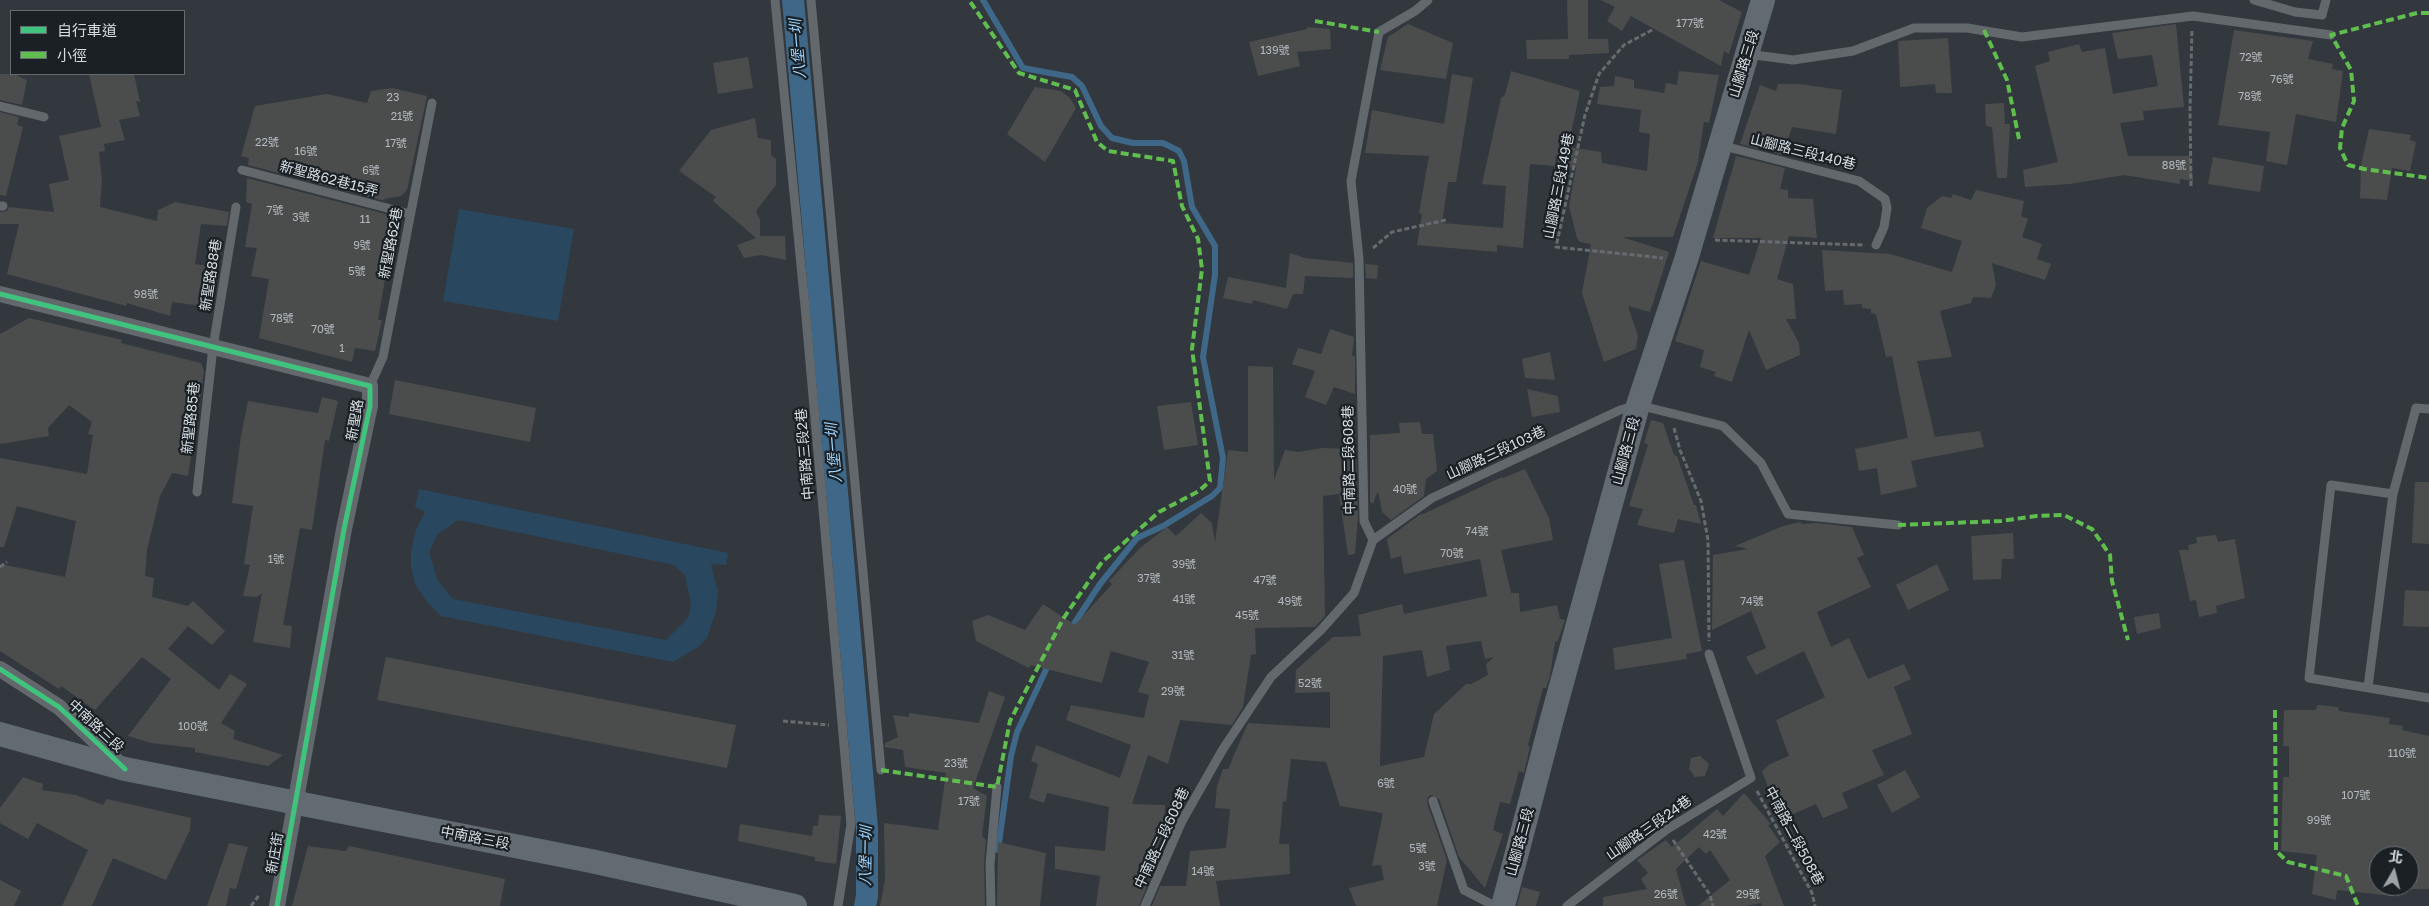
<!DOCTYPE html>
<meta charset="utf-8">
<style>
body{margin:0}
#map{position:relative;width:2429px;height:906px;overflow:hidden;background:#32383e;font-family:"Golos Text","Noto Sans TC",sans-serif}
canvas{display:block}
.legend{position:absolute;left:10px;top:10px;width:175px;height:65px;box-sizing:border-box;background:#1a2024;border:1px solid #656c70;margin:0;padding:6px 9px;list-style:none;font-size:15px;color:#d5dde3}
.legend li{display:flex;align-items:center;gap:10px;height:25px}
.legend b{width:25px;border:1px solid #656c70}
.north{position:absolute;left:2369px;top:846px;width:50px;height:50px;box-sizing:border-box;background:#1a2024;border:1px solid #656c70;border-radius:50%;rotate:8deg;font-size:14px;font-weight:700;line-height:20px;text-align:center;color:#d5dde3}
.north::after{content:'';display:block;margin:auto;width:18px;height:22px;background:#9ca3a9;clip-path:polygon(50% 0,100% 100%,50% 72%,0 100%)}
</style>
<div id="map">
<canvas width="2429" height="906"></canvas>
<ul class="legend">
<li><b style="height:6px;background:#40c37c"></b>自行車道</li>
<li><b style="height:6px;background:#5fbe4e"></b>小徑</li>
</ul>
<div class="north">北</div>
</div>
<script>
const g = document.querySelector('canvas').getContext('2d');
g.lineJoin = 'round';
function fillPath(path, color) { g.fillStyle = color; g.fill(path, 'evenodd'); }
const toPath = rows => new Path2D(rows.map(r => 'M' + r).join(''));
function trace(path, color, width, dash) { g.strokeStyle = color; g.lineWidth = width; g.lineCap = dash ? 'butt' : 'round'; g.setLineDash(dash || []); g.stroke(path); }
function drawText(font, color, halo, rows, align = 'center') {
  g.font = font + ' "Golos Text","Noto Sans TC",sans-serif'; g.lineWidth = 4.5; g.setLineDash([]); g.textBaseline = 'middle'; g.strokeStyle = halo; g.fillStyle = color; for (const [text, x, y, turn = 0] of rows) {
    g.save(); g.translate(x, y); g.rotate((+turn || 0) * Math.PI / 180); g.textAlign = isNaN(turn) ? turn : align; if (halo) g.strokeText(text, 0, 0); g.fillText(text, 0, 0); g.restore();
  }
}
fillPath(toPath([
 [459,209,574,229,558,321,443,301],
 [419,489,728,553,726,565,711,564,718,592,716,611,707,638,698,647,673,662,441,616,427,602,415,584,411,567,411,552,416,529,425,512,415,507],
 [458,520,674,565,685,575,688,589,691,605,688,618,666,640,453,599,438,581,429,552,438,534]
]), '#29485f');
trace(toPath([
 [983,0,1023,68,1072,77,1082,86,1101,126,1112,138,1133,143,1163,143,1179,151,1184,161,1192,207,1215,246,1215,275,1203,357,1223,458,1220,488,1212,496,1163,526,1137,538,1100,584,1070,630],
 [998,850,1011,756,1017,732,1050,661]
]), '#3f6888', 6);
trace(toPath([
 [793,0,867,828,867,896,865,906]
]), '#3f6888', 22);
fillPath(toPath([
 [1567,0,1588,0,1588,39,1608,39,1609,53,1569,55,1569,59,1527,59,1526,40,1568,39],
 [1601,0,1719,0,1742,12,1729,54,1724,51,1721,66,1631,16,1622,31,1607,21,1615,7],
 [1408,24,1453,43,1446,79,1380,70,1388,37],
 [2176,24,2184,107,2143,111,2144,120,2120,123,2128,156,2190,156,2193,181,2180,179,2180,184,2124,175,2070,184,2025,187,2023,170,2058,162,2035,66,2050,61,2048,52,2079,44,2082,52,2105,48,2113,94,2158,86,2152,55,2118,59,2112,33],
 [1307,27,1330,29,1331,49,1297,52,1300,66,1258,76,1249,42,1307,29],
 [2234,30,2313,41,2308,59,2333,64,2332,69,2343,71,2336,122,2296,114,2287,165,2266,161,2270,132,2218,125],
 [1948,38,1952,93,1936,93,1935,84,1900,87,1898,41],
 [748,57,753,88,718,94,713,63],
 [1511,71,1580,91,1568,147,1601,152,1602,163,1647,171,1650,134,1639,132,1641,110,1597,104,1600,87,1614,86,1615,76,1634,80,1634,88,1664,93,1666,83,1677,85,1679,71,1719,75,1709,123,1704,122,1698,162,1673,237,1622,237,1669,252,1650,312,1628,306,1638,336,1636,349,1604,362,1582,293,1591,244,1580,242,1577,238,1569,206,1576,168,1564,167,1562,176,1556,154,1555,166,1530,164,1523,248,1497,245,1497,252,1417,245,1422,214,1419,213,1429,156,1365,153,1372,110,1444,124,1452,74,1473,78,1456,182,1448,182,1442,223,1503,228,1506,186,1482,184,1501,98,1505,95],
 [0,74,14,74,27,80,22,105,0,100],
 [89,74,134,74,140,102,136,101,140,116,119,120,125,140,104,144,105,151,99,152,102,180,100,207,157,221,158,210,175,202,229,212,227,226,201,224,195,264,215,267,210,307,172,302,170,316,127,303,126,306,7,274,19,224,0,224,0,212,7,211,9,207,54,212,49,184,69,180,59,136,101,127],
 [1778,84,1799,84,1842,90,1836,134,1792,127,1783,155,1740,144,1760,85,1776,91],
 [1035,87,1061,91,1070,98,1076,108,1045,162,1007,134],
 [392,88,427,96,407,190,401,196,384,199,385,201,248,165,249,158,241,156,255,106,327,94,367,103,371,91],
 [2004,103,2005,124,2010,124,2007,178,1997,178,1992,127,1986,126,1985,104],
 [0,112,19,117,17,125,23,127,6,196,0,195],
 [755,118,758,138,771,140,771,155,776,159,776,185,756,211,760,220,760,236,785,236,786,260,761,255,744,258,737,245,756,238,713,201,716,197,679,171,711,130],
 [2369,129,2411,135,2410,140,2416,142,2410,171,2392,168,2387,200,2360,198,2361,165],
 [1736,156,1785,168,1780,189,1788,190,1788,198,1813,199,1817,238,1789,236,1777,279,1793,284,1796,319,1786,319,1799,343,1800,355,1766,370,1749,330,1732,382,1714,376,1716,372,1700,367,1704,350,1675,341,1701,261,1749,275,1761,238,1713,238],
 [2213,157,2264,166,2260,192,2208,184],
 [247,178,393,216,398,226,394,246,391,245,378,320,382,320,375,351,355,348,352,362,259,338,269,279,251,276,257,248,245,247,252,204,246,202],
 [1976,190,2024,201,2021,216,2028,219,2022,237,2042,244,2037,259,2051,264,2045,280,1992,263,1996,285,1991,298,1973,297,1971,303,1940,311,1952,357,1917,361,1935,437,1980,431,1984,447,1911,461,1917,487,1881,495,1877,468,1859,471,1855,449,1908,438,1892,356,1886,357,1876,314,1871,313,1871,309,1862,308,1862,304,1844,305,1843,290,1825,291,1822,250,1890,254,1952,272,1962,241,1921,228,1927,208,1942,196,1951,198,1953,194,1971,200],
 [1290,253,1305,258,1353,263,1353,278,1305,276,1303,294,1293,294,1287,309,1253,300,1252,304,1223,298,1228,277,1286,288],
 [1365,264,1378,265,1377,279,1366,278],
 [29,318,122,340,121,343,201,363,204,371,188,476,172,473,160,496,147,550,145,576,154,578,152,597,188,606,193,601,225,631,212,645,188,626,168,649,219,690,230,674,247,684,221,723,235,731,233,739,283,755,268,766,195,752,195,748,151,743,128,736,171,679,142,657,95,710,61,686,59,689,0,651,0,564,65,577,76,521,17,506,4,547,0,547,0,458,87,474,93,435,88,434,92,422,69,405,48,428,49,436,0,444,0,334],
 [1330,329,1354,337,1352,355,1355,357,1355,394,1334,387,1326,405,1305,397,1315,371,1292,364,1298,348,1321,354],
 [1550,352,1555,380,1525,378,1522,359],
 [1248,366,1273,367,1274,480,1285,450,1298,452,1322,448,1356,449,1358,517,1355,554,1348,555,1339,494,1323,496,1325,616,1315,627,1255,628,1256,654,1251,655,1243,707,1232,725,1180,720,1168,764,1148,755,1132,804,1165,805,1164,825,1160,840,1139,886,1147,886,1139,906,1096,906,1100,876,1055,869,1055,846,1105,851,1109,807,1047,793,1044,803,1029,798,1038,764,1031,761,1036,745,1120,778,1131,745,1066,720,1071,705,1144,718,1149,695,1138,692,1149,662,1111,651,1102,683,1031,665,1029,668,976,641,972,621,988,615,1025,630,1043,604,1075,625,1112,584,1109,581,1140,548,1167,527,1176,536,1201,513,1212,523,1215,542,1228,450,1248,452],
 [395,380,536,408,530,442,389,414],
 [1527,389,1558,396,1560,412,1532,417],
 [322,397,338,401,329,441,325,440,312,530,300,528,283,625,292,626,290,648,253,642,262,593,257,597,243,596,250,565,244,564,253,506,232,503,241,436,248,401,318,413],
 [1191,402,1198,445,1164,450,1157,406],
 [1651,420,1663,423,1674,455,1677,456,1694,505,1696,505,1701,524,1678,519,1674,533,1637,525,1643,509,1629,506,1648,445,1644,443],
 [1420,422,1422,434,1433,434,1437,471,1426,479,1424,496,1391,520,1382,512,1378,491,1373,504,1370,502,1370,435,1400,433,1399,423],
 [1525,469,1549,518,1553,540,1501,550,1511,593,1519,593,1520,612,1557,605,1560,619,1565,620,1558,641,1555,642,1550,676,1546,688,1543,688,1528,745,1530,747,1524,773,1519,771,1510,804,1500,802,1493,830,1503,834,1485,888,1459,857,1439,799,1431,795,1428,797,1427,803,1447,860,1437,906,1356,906,1349,888,1384,880,1381,865,1372,866,1383,813,1340,806,1326,762,1291,759,1286,802,1283,801,1279,844,1289,844,1290,874,1216,881,1220,906,1152,906,1160,886,1186,886,1190,851,1226,848,1230,809,1215,808,1217,786,1223,769,1228,769,1248,723,1330,728,1330,692,1295,693,1296,670,1333,637,1361,636,1358,615,1402,604,1404,614,1487,596,1480,559,1404,574,1401,556,1391,559,1387,539,1422,513,1421,515,1502,477,1503,478],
 [1481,641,1485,659,1494,657,1486,664,1488,675,1471,684,1466,684,1434,714,1424,757,1380,766,1383,656,1422,650,1427,677,1450,670,1446,646],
 [2415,482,2429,482,2429,544,2412,543],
 [1800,522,1802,524,1817,523,1852,527,1864,555,1857,558,1871,587,1817,612,1831,647,1849,638,1868,679,1904,664,1911,679,1894,687,1912,734,1872,750,1884,775,1842,793,1848,808,1823,818,1816,804,1780,820,1762,771,1770,764,1789,756,1776,720,1825,697,1804,651,1756,675,1746,657,1766,648,1751,611,1712,630,1713,555,1748,549,1735,546,1783,526],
 [2013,533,2014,559,2002,559,2001,579,1973,580,1971,536],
 [2216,535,2218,542,2235,539,2245,598,2216,606,2217,613,2199,617,2196,600,2190,601,2179,550,2189,550,2188,545,2197,543,2196,537],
 [1684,560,1702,651,1686,654,1687,659,1615,670,1613,648,1672,638,1659,564],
 [1937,564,1949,590,1908,610,1896,585],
 [2405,590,2429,591,2429,627,2403,626],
 [2159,613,2161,628,2137,634,2134,617],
 [386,657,736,725,727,768,377,700],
 [989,691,1005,697,973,788,987,796,982,836,986,840,984,864,985,906,880,906,885,880,884,823,938,830,946,773,905,767,903,750,885,747,885,743,898,737,893,715,909,717,909,713,979,723],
 [2317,705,2338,707,2339,711,2390,718,2389,724,2403,726,2402,730,2429,736,2429,889,2394,889,2393,896,2337,890,2336,900,2312,894,2317,855,2281,851,2283,777,2289,777,2289,746,2283,746,2284,710,2316,710],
 [2379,856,2409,856,2409,886,2379,886],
 [1700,756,1709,764,1705,776,1695,777,1689,769,1691,758],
 [1905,770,1920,797,1892,813,1877,785],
 [23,777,43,784,42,790,76,795,103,805,107,799,191,818,190,830,166,880,113,858,92,906,62,906,88,850,37,823,28,839,0,823,0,808],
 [1744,793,1771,824,1768,825,1780,842,1765,856,1784,906,1762,906,1761,903,1746,906,1698,906,1730,880,1710,850,1706,854,1699,847,1676,869,1686,906,1603,906,1603,897,1647,889,1641,879,1648,873,1637,860,1666,840,1672,847,1717,809,1723,816],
 [819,815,841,816,836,864,815,861,815,857,738,841,740,824,812,836,813,826,818,826],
 [998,842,1046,853,1040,906,997,906],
 [229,843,248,847,236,889,230,888,226,906,207,906],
 [308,846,346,851,349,846,505,879,500,906,292,906],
 [0,880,21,891,14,906,0,906],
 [1522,887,1540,892,1536,906,1517,906]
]), '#4b4d4d');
trace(toPath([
 [1652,30,1624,45,1599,74,1585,115,1556,247,1663,258],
 [2191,186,2190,109,2192,29],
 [1715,240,1863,245],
 [1373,248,1392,232,1446,220],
 [1674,428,1680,450,1701,501,1708,540,1709,641],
 [0,567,7,562],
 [783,721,829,725],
 [1757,791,1812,893,1815,906],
 [1673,840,1710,895,1713,906],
 [251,906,260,894]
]), '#676b6f', 3, [5, 2.5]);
trace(toPath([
 [775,0,805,306,851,824,838,906],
 [811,0,881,770],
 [2254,0,2295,12,2322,15,2326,0],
 [1747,54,1793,60,1853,51,1914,28,1967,28,2022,37,2193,16,2331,35],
 [0,106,44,117],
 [1720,145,1859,181,1885,199,1887,208,1884,227,1876,245],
 [242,170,410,214],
 [0,206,3,206],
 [370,386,383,357,432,103],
 [2429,409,2416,408,2393,494,2331,485,2309,678,2429,698],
 [197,492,213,347,236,207],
 [1373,540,1432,498,1620,410,1638,405,1723,426,1761,463,1788,514,1898,525],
 [2368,687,2393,494],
 [1433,801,1464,890,1495,906],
 [991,906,990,864,997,787],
 [1145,906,1182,821,1223,749,1271,677,1321,630,1354,593,1373,540,1364,521,1359,259,1351,181,1379,32,1415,11,1428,0],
 [1567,906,1666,830,1751,778,1709,654]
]), '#63686d', 9);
trace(toPath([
 [0,294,370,386,370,406,344,529,277,906],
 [0,669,59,707,123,767]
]), '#63686d', 16);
trace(toPath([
 [0,734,125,769,591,861,795,906],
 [1503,906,1552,719,1638,405,1686,260,1763,0]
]), '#636b72', 24);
trace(toPath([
 [2429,13,2417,13,2331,35,2351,70,2354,101,2342,128,2340,148,2348,165,2364,169,2429,178],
 [1315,21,1379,32],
 [1984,30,2007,80,2019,139],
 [1898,525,2001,521,2036,516,2064,515,2092,529,2110,555,2112,581,2128,640],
 [2275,710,2276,851,2288,862,2346,876,2358,906],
 [881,770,997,787,1010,721,1063,619,1102,562,1159,512,1199,491,1210,481,1192,349,1202,269,1198,239,1182,206,1173,161,1108,151,1097,142,1075,90,1019,73,969,0]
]), '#5fbe4e', 4, [8, 4]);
trace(toPath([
 [0,294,370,386,370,406,344,529,277,906],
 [0,669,59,707,125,769]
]), '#40c37c', 5);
drawText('11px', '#b2b9be', null, [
 ["177號",1690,24],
 ["139號",1275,51],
 ["72號",2251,58],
 ["76號",2282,80],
 ["78號",2250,97],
 ["23",393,98],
 ["21號",402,117],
 ["22號",267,143],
 ["17號",396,144],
 ["16號",306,152],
 ["88號",2174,166],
 ["6號",371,171],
 ["7號",275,211],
 ["3號",301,218],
 ["11",365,220],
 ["9號",362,246],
 ["5號",357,272],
 ["98號",146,295],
 ["78號",282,319],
 ["70號",323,330],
 ["1",342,349],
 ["40號",1405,490],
 ["74號",1477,532],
 ["70號",1452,554],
 ["1號",276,560],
 ["39號",1184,565],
 ["37號",1149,579],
 ["47號",1265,581],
 ["41號",1184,600],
 ["49號",1290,602],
 ["74號",1752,602],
 ["45號",1247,616],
 ["31號",1183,656],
 ["52號",1310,684],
 ["29號",1173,692],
 ["100號",193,727],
 ["110號",2402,754],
 ["23號",956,764],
 ["6號",1386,784],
 ["107號",2356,796],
 ["17號",969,802],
 ["99號",2319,821],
 ["42號",1715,835],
 ["5號",1418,849],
 ["3號",1427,867],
 ["14號",1203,872],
 ["26號",1666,895],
 ["29號",1748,895]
]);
drawText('14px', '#d5dde3', '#1a2024', [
 ["山腳路三段",1744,64,-73],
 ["山腳路三段140巷",1803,152,14],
 ["新聖路62巷15弄",329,179,15],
 ["山腳路三段149巷",1559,186,-79],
 ["新聖路62巷",391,243,-79],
 ["新聖路88巷",211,275,-81],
 ["新聖路85巷",191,418,-84],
 ["新聖路",355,420,-80],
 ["山腳路三段",1626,451,-75],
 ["山腳路三段103巷",1496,453,-25],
 ["中南路三段2巷",805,454,-95],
 ["中南路二段608巷",1349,460,-91],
 ["中南路三段",96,726,43],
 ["山腳路三段24巷",1649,828,-35],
 ["中南路二段508巷",1794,836,62],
 ["中南路三段",475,838,11],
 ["中南路二段608巷",1162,838,-65],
 ["山腳路三段",1520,842,-75],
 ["新庄街",275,853,-80]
]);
drawText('italic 15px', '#9bd2fd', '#1a2024', [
 ["八堡一圳",798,49,-95],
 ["八堡一圳",834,453,-95],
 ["八堡一圳",866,856,-89]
]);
</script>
